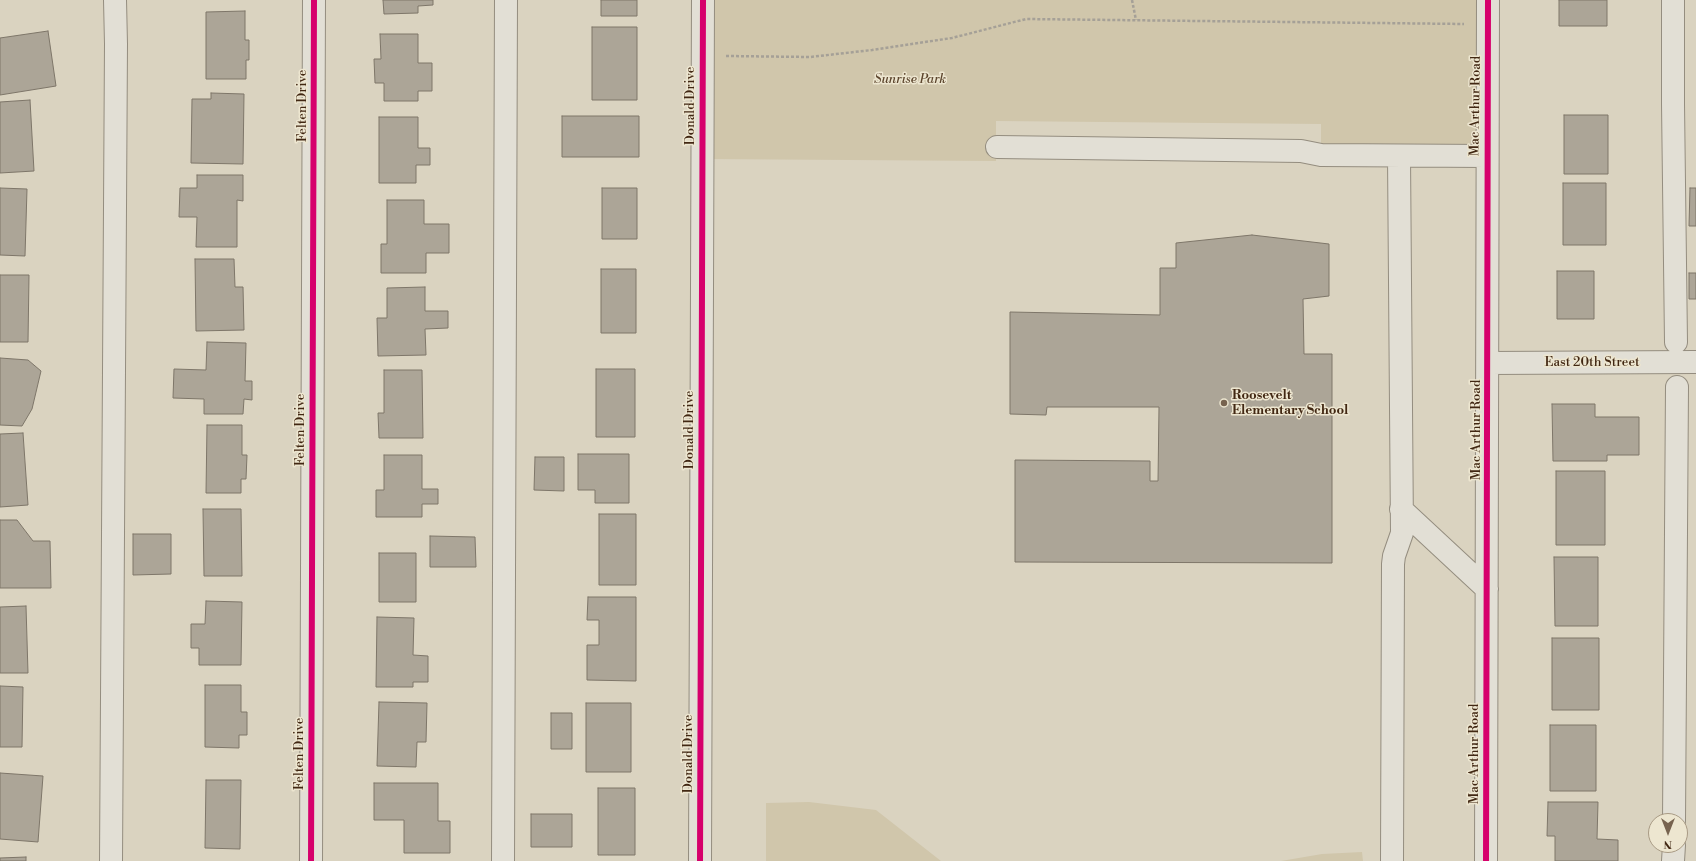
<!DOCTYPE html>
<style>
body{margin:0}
#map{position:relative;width:1696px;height:861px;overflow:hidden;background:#dad3c0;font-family:"Libre Bodoni",serif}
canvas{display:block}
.north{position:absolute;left:1648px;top:813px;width:40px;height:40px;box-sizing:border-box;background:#ede6d0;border:1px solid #a89a84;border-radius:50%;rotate:180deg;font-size:11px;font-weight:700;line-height:16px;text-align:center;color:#412712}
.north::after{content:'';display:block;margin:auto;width:14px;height:18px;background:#77634f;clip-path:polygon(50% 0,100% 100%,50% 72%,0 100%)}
</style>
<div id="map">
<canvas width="1696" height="861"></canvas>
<div class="north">N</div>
</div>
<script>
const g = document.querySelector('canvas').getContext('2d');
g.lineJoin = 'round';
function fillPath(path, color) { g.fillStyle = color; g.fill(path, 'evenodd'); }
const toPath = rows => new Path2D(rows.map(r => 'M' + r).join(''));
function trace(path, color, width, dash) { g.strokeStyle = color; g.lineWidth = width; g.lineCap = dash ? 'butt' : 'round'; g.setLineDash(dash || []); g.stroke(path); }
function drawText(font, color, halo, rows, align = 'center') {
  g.font = font + ' "Libre Bodoni",serif'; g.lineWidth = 3; g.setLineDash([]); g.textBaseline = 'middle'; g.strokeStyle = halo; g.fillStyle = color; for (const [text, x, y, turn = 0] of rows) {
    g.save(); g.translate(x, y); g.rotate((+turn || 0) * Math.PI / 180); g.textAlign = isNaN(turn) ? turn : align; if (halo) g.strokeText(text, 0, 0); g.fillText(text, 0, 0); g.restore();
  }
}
fillPath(toPath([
 [703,0,1488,0,1487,156,1321,155,1321,124,996,121,996,161,702,159],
 [809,802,876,810,941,861,766,861,766,803],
 [1362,852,1363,861,1281,861,1322,854]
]), '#d0c6ab');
const building = toPath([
 [383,0,433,0,433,5,418,6,418,13,384,14,383,0],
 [601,0,637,0,637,16,601,16,601,0],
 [1559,0,1607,0,1607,26,1559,26,1559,0],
 [245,11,245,40,249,40,249,60,246,60,246,79,206,79,206,12,245,11],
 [592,27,637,27,637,100,592,100,592,27],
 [48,31,56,86,0,95,0,38,48,31],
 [380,34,418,34,418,63,432,63,432,91,418,91,418,101,384,101,384,83,375,83,374,59,381,59,380,34],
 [211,93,244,94,243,164,191,163,192,99,211,99,211,93],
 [30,100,34,171,0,173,0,102,30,100],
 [1564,115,1608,115,1608,174,1564,174,1564,115],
 [562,116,639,116,639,157,562,157,562,116],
 [379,117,418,117,418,148,430,148,430,165,416,165,416,183,379,183,379,117],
 [197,175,243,175,243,201,237,200,237,247,196,247,197,217,179,217,180,188,197,188,197,175],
 [1563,183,1606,183,1606,245,1563,245,1563,183],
 [0,188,27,189,25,256,0,255,0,188],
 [602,188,637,188,637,239,602,239,602,188],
 [1690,188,1696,188,1696,226,1689,226,1690,188],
 [387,200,424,200,424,224,449,224,449,253,426,253,426,273,381,273,381,244,387,244,387,200],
 [1252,235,1329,244,1329,296,1303,299,1304,354,1332,354,1332,563,1015,562,1015,460,1150,461,1150,481,1158,481,1159,407,1047,407,1046,415,1010,414,1010,312,1160,315,1160,268,1176,268,1176,243,1252,235],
 [195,259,234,259,235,287,243,287,244,330,196,331,195,259],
 [601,269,636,269,636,333,601,333,601,269],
 [1557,271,1594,271,1594,319,1557,319,1557,271],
 [1689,273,1696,273,1696,299,1689,299,1689,273],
 [0,275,29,275,28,342,0,342,0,275],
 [425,287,425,311,448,311,448,328,425,329,426,355,378,356,377,318,387,318,387,288,425,287],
 [207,342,246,343,245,381,252,381,252,400,244,399,243,414,204,414,204,399,173,398,174,369,206,370,207,342],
 [0,358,28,360,41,371,32,409,22,426,0,425,0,358],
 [596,369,635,369,635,437,596,437,596,369],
 [384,370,422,370,423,438,379,438,378,413,384,413,384,370],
 [1552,404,1595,404,1595,417,1639,417,1639,455,1607,455,1607,461,1553,461,1552,404],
 [207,425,242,425,242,455,247,455,246,479,241,479,241,493,206,493,207,425],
 [23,433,28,505,0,507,0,434,23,433],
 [578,454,629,454,629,503,595,503,595,490,578,490,578,454],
 [384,455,422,455,422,489,438,489,438,504,422,504,422,517,376,517,376,490,384,490,384,455],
 [535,457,564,457,564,491,534,490,535,457],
 [1556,471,1605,471,1605,545,1556,545,1556,471],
 [203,509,241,509,242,576,204,576,203,509],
 [599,514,636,514,636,585,599,585,599,514],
 [0,520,17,520,33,541,50,541,51,588,0,588,0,520],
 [133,534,171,534,171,574,133,575,133,534],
 [430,536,475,537,476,567,430,567,430,536],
 [379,553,416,553,416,602,379,602,379,553],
 [1554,557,1598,557,1598,626,1555,626,1554,557],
 [588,597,636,597,636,681,587,680,587,645,599,645,599,620,587,620,588,597],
 [206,601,242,602,241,665,199,665,199,648,191,648,191,624,205,624,206,601],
 [26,606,28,673,0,673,0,607,26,606],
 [377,617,414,618,413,655,428,656,428,682,413,682,413,687,376,687,377,617],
 [1552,638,1599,638,1599,710,1552,710,1552,638],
 [205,685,241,685,241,712,247,712,247,735,239,735,239,748,205,747,205,685],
 [0,686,23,687,22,747,0,747,0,686],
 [379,702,427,703,426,742,417,742,416,767,377,766,379,702],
 [586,703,631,703,631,772,586,772,586,703],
 [551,713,572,713,572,749,551,749,551,713],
 [1550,725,1596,725,1596,791,1550,791,1550,725],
 [0,773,43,776,38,842,0,839,0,773],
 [206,780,241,780,240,849,205,848,206,780],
 [374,783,438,783,438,821,450,821,450,853,404,853,404,820,374,820,374,783],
 [598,788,635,788,635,855,598,855,598,788],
 [1548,802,1598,802,1597,839,1618,840,1618,861,1555,861,1555,836,1547,836,1548,802],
 [531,814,572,814,572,847,531,847,531,814],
 [26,857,26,861,0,861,0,858,26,857]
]);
fillPath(building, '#aca597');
trace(building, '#7e7669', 1);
const minor = toPath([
 [1673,0,1673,104,1676,342],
 [997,147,1301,151,1321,155,1487,156],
 [1488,363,1696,362],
 [1401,509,1487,589],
 [1674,821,1677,387],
 [111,861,116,44,115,0],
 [311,861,314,0],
 [503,861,506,0],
 [700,861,703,0],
 [1392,861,1393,564,1394,556,1402,533,1399,156],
 [1486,861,1488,0],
 [1673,861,1674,845]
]);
trace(minor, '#948d7f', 24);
trace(toPath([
 [1132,0,1136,20],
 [726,56,810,57,872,50,952,38,1026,19,1464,24]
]), '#a5a097', 2.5, [3, 2]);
trace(minor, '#e2dfd5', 22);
trace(toPath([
 [311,861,314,0],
 [700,861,703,0],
 [1486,861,1488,0]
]), '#d6006c', 6);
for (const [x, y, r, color] of [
 [1224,403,4,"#77634f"]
]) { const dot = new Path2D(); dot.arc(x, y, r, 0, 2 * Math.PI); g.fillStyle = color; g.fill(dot); trace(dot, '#ede6d0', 1.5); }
drawText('italic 13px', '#5c452d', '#ede6d0', [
 ["Sunrise Park",910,80]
]);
drawText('13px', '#412712', '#ede6d0', [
 ["Felten Drive",303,106,-90],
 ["Donald Drive",691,106,-90],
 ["Mac Arthur Road",1476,106,-89],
 ["East 20th Street",1592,363],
 ["Felten Drive",301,430,-90],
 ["Donald Drive",690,430,-90],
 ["Mac Arthur Road",1477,430,-90],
 ["Felten Drive",300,754,-90],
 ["Donald Drive",689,754,-90],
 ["Mac Arthur Road",1475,754,-90]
]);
drawText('bold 13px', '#412712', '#ede6d0', [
 ["Roosevelt",1232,396],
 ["Elementary School",1232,411]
], 'left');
</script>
